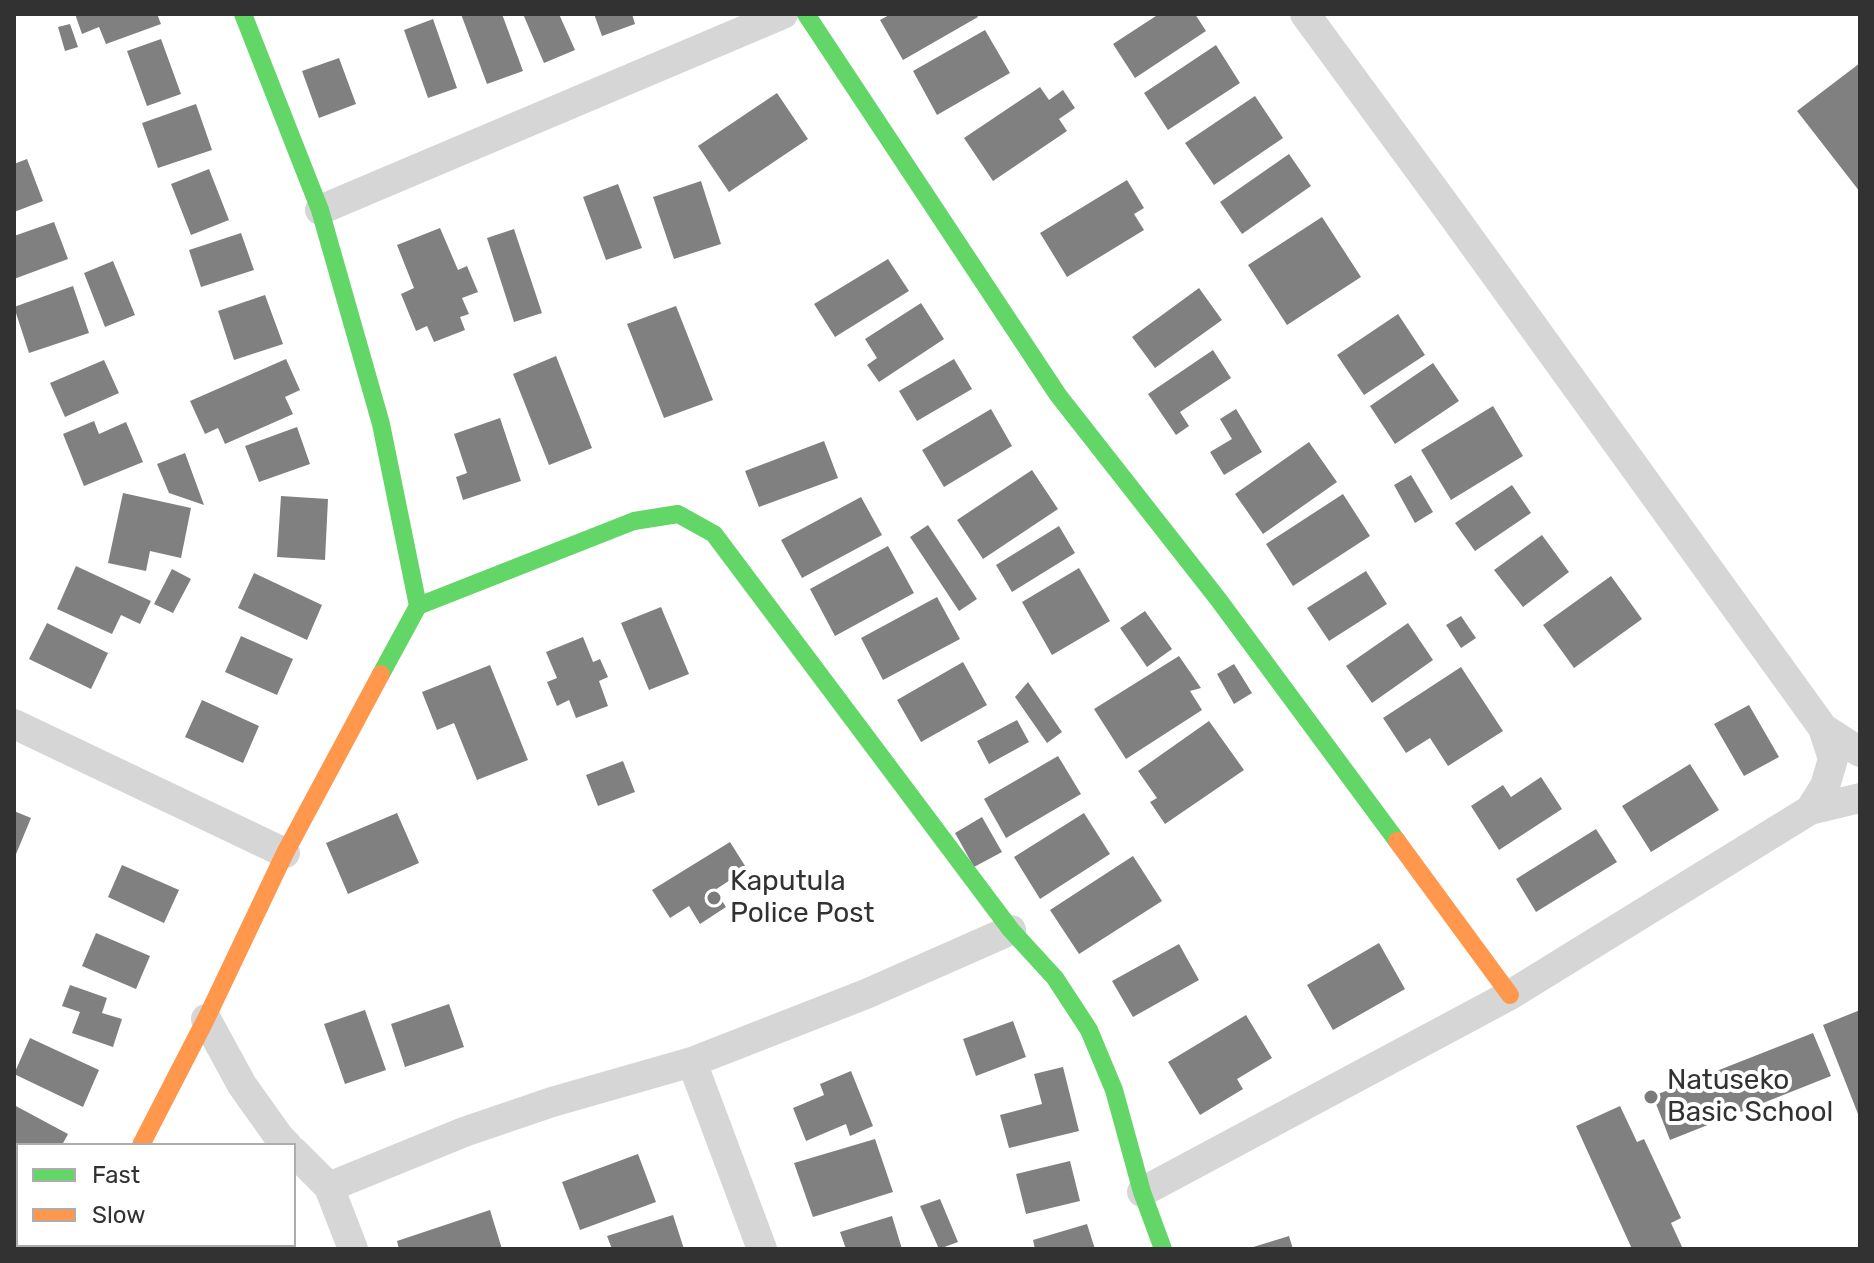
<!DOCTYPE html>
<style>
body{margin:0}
#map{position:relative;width:1874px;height:1263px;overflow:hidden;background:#fff;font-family:Rubik,sans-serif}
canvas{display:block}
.frame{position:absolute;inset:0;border:16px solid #323232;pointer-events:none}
.legend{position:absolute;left:16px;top:1143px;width:280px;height:104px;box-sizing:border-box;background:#fff;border:2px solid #adadad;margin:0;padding:10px 14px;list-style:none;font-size:24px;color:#323232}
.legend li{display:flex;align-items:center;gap:16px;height:40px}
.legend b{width:40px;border:2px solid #adadad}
</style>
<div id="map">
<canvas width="1874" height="1263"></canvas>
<div class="frame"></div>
<ul class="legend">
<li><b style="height:10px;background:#63d668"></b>Fast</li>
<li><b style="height:10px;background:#ff974d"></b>Slow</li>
</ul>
</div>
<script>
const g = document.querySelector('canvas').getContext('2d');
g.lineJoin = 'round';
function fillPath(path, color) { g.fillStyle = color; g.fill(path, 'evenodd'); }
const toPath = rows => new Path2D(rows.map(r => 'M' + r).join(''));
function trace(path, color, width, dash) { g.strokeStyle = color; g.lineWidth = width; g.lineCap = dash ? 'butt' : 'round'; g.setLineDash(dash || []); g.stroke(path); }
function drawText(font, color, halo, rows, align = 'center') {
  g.font = font + ' Rubik,sans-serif'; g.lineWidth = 8; g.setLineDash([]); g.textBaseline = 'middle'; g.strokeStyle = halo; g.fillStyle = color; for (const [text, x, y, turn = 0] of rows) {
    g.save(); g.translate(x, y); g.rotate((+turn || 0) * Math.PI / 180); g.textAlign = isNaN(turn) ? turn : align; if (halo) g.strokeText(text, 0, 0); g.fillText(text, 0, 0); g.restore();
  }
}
fillPath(toPath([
 [75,14,157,14,161,24,106,44,99,27,82,34],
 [461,14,502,14,523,71,487,84],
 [523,14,559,14,575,50,544,63],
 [594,14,632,14,635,24,602,36],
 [891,14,976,14,978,17,903,60,880,20],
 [1159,14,1195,14,1206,31,1135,78,1113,44],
 [433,19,457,88,428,98,404,30],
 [70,24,78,47,65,51,58,27],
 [985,30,1010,73,937,115,913,71],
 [161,39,181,94,147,106,127,51],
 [1216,45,1240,83,1168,130,1144,93],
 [339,58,356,104,319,118,302,71],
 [1860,63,1860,192,1797,111],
 [1040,87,1049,100,1063,90,1075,108,1059,119,1067,131,993,181,964,138],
 [777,93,808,139,729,192,698,146],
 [1255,96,1283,138,1214,185,1185,143],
 [196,104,212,150,158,168,142,123],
 [1289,154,1311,186,1242,234,1220,202],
 [27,159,43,201,14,212,14,164],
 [209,169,229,220,191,235,171,184],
 [1127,180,1144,208,1134,214,1144,230,1067,277,1040,233],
 [701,181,721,244,674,259,653,197],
 [618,184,642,248,606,260,583,197],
 [1322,217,1361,277,1287,325,1248,265],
 [54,222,68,259,14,279,14,236],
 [440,228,458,270,467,266,478,292,462,298,469,314,460,317,465,330,434,342,427,326,416,331,401,294,414,288,397,245],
 [514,229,542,313,514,322,487,238],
 [241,233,254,270,201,287,189,250],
 [888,259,909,291,835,337,814,304],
 [113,261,135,315,105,327,84,273],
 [73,286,89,333,29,353,14,307],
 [1199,288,1222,320,1155,368,1132,337],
 [265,295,283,344,234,360,218,311],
 [921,303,944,339,879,382,867,365,877,358,865,339],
 [676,306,713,400,664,418,627,324],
 [1398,314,1425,355,1364,395,1337,355],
 [1213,350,1231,378,1180,412,1189,426,1176,435,1148,394],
 [556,356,592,448,549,465,513,374],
 [286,359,300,390,285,397,293,414,225,444,218,428,205,434,190,401],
 [954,359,972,389,917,421,899,391],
 [104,360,119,393,65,417,50,383],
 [1433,363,1459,401,1395,444,1370,406],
 [1493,406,1523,456,1451,500,1421,450],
 [991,409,1012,446,944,487,922,450],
 [1236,409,1262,452,1224,475,1210,452,1232,439,1220,419],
 [500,418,521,481,463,500,456,477,467,473,454,434],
 [94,421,99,434,126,422,143,462,84,486,63,434],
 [297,427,310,464,259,482,245,446],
 [824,441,838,478,759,507,745,471],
 [1309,442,1337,482,1263,534,1235,494],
 [185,453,204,505,169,493,157,464],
 [1032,470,1058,509,983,559,957,520],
 [1411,475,1433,512,1415,523,1394,485],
 [1512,485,1531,513,1475,551,1455,523],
 [123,493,191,508,181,558,150,551,146,571,108,563],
 [1343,494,1370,536,1293,586,1266,544],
 [281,496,328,499,325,560,277,557],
 [861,497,882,535,802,578,781,540],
 [928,525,977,599,959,611,910,537],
 [1059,526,1075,553,1012,592,996,565],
 [1542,535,1569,572,1523,607,1494,570],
 [888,546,914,593,835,636,810,589],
 [76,566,151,601,140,624,121,615,112,634,57,609],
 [1079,568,1110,621,1052,655,1022,602],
 [172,569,191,579,173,613,154,604],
 [1366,571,1387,604,1329,641,1307,608],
 [254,573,322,605,307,640,238,608],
 [1611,576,1642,619,1574,668,1543,625],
 [937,597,960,639,883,680,861,638],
 [661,607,689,674,649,690,621,623],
 [1145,611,1172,649,1147,667,1120,628],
 [1461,616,1476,638,1461,648,1446,625],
 [47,623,108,653,91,689,29,659],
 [1408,623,1433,660,1372,703,1346,666],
 [241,636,293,659,277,695,225,672],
 [583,637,593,662,600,659,608,677,599,681,608,706,576,718,569,700,557,706,547,682,557,678,546,652],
 [1179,656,1201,688,1190,691,1202,710,1126,759,1094,709],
 [963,662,987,705,921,742,897,700],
 [1234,664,1252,693,1234,704,1217,674],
 [490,665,528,760,477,780,454,723,437,730,422,692],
 [1461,667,1503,731,1448,766,1430,738,1406,753,1383,718],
 [1028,682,1062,732,1047,743,1015,697],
 [202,700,259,726,243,763,185,737],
 [1749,705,1779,757,1744,776,1714,724],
 [1017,720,1029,742,989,764,977,741],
 [1209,721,1244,770,1165,824,1150,802,1157,798,1138,771],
 [1058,756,1081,794,1006,838,984,799],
 [623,761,635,792,598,806,586,775],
 [1690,764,1719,810,1651,852,1622,806],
 [1541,777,1562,809,1499,850,1471,806,1503,785,1511,797],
 [14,811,31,818,14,859],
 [397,813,419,863,348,894,326,843],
 [1084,813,1110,854,1040,899,1014,857],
 [982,817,1002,852,974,867,955,833],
 [1596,829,1617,862,1536,912,1516,879],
 [730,842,747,869,715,890,726,907,700,924,689,906,670,918,652,890],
 [1133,856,1162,901,1079,954,1050,910],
 [122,865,179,890,164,923,108,897],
 [96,933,150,956,136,989,82,966],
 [1379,943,1405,989,1333,1030,1307,985],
 [1179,944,1199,980,1133,1017,1112,981],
 [70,985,107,998,102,1013,122,1019,113,1047,72,1033,80,1012,62,1006],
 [449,1004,464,1047,405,1067,391,1024],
 [365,1010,386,1070,345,1084,324,1024],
 [1860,1010,1860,1119,1823,1025],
 [1246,1015,1272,1058,1237,1079,1243,1089,1200,1115,1168,1062],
 [1013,1021,1026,1057,976,1076,963,1039],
 [1813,1033,1831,1076,1670,1140,1653,1096],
 [30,1038,99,1070,83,1107,14,1074],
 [1063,1067,1079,1131,1009,1148,1000,1115,1042,1104,1034,1074],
 [851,1071,873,1126,850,1136,846,1124,806,1141,793,1108,824,1095,820,1084],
 [14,1105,68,1134,62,1145,18,1145,18,1147,14,1145],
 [1620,1106,1637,1142,1644,1139,1681,1218,1671,1223,1683,1249,1632,1249,1576,1126],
 [875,1139,893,1192,813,1217,794,1163],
 [638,1154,656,1202,580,1230,562,1182],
 [1070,1161,1080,1201,1026,1214,1016,1174],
 [14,1175,18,1178,18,1226,14,1224],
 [940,1199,958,1242,939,1249,920,1206],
 [490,1210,502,1249,399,1249,397,1241],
 [673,1215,684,1249,612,1249,607,1236],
 [892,1216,902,1249,846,1249,840,1232],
 [1087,1224,1095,1249,1035,1249,1033,1240],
 [1289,1236,1293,1249,1250,1249,1250,1248]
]), '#808080');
trace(toPath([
 [1305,14,1454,217,1823,728,1833,759,1825,786,1810,810],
 [320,210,783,14],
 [14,724,285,853],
 [1823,728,1860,752],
 [206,1019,242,1085,279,1137,287,1145],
 [692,1062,762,1249],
 [294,1152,329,1187,353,1249],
 [329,1187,464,1132,552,1102,692,1062,866,994,1011,930],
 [1142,1192,1510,995,1810,810,1860,798],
 [90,1249,90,1245]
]), '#d6d6d6', 30);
trace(toPath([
 [243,14,320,210,381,424,418,606,381,674],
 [806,14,1058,395,1218,599,1397,841],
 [418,606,634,521,678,514,714,534,1011,930,1055,978,1089,1030,1114,1090,1142,1192,1163,1249]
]), '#63d668', 18);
trace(toPath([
 [1397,841,1510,995],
 [141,1145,206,1019,285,853,381,674]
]), '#ff974d', 18);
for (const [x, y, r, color] of [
 [714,898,8,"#7a7a7a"],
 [1651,1097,8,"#7a7a7a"]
]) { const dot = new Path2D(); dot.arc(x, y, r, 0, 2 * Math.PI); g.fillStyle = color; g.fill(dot); trace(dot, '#fff', 3); }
drawText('28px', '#323232', '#fff', [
 ["Kaputula",730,882],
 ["Police Post",730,914],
 ["Natuseko",1667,1081],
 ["Basic School",1667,1113]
], 'left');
</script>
